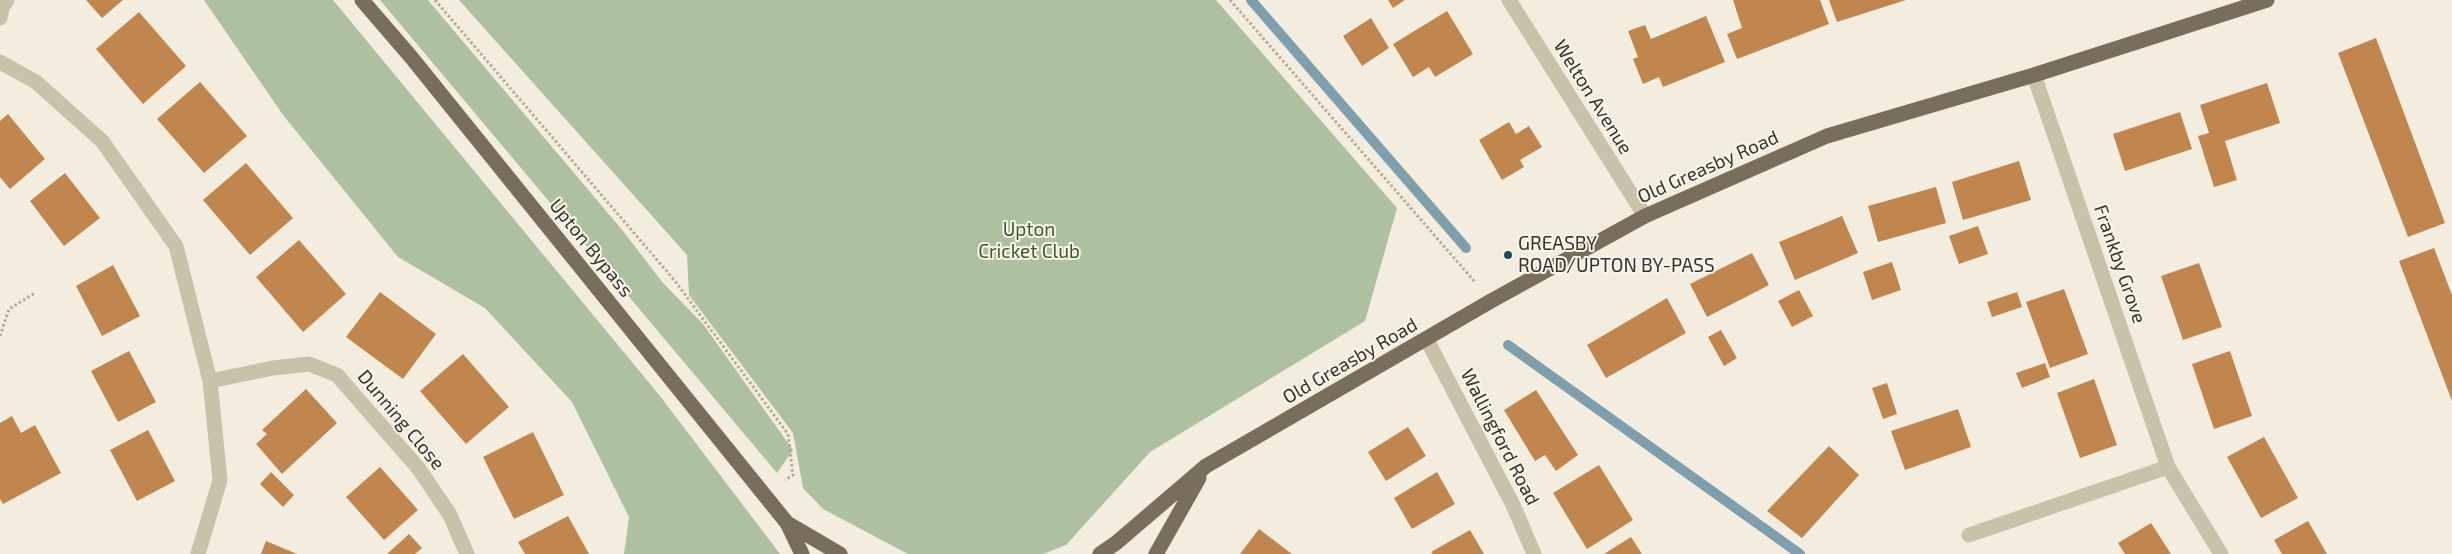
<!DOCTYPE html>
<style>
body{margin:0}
canvas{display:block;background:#f2edde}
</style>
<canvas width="2452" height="554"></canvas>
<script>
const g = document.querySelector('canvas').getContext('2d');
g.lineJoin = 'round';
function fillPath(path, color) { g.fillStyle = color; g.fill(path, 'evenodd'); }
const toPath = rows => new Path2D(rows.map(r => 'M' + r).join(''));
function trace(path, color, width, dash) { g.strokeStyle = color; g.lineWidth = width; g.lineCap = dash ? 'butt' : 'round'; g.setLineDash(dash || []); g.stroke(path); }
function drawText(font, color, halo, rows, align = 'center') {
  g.font = font + ' "Exo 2",sans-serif'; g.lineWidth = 4; g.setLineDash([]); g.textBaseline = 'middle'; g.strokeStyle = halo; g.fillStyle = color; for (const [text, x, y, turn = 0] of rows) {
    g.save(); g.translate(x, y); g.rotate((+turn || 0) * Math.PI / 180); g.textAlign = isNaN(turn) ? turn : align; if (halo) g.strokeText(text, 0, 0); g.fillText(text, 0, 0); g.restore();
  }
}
fillPath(toPath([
 [204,0,333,0,660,396,780,554,624,554,629,517,572,402,485,308,398,257,283,115],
 [380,0,428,0,623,231,663,283,703,324,793,450,777,473],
 [459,0,1216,0,1397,208,1365,321,1150,452,1066,545,1043,554,908,554,823,509,803,488,793,433,689,295,687,255]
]), '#adc09f');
trace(toPath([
 [1251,0,1466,248],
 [1508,345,1800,554]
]), '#7ea0ae', 10);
fillPath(toPath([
 [86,0,123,0,102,18],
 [1388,0,1405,0,1393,8],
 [1733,0,1820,0,1829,24,1737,59,1727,34,1742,28],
 [1829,0,1906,0,1837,22],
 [1447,11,1473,54,1435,77,1429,67,1413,77,1393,44],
 [139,12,186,66,143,104,96,49],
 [1706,16,1725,62,1663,87,1659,77,1643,84,1633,59,1638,57,1628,31,1645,25,1651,39],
 [1371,18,1389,48,1362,66,1343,36],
 [2376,38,2445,223,2408,237,2338,53],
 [200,82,247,136,204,173,157,119],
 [2267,83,2280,123,2225,141,2237,180,2214,187,2198,136,2209,133,2200,105],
 [2180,112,2192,149,2125,171,2113,134],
 [8,114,45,159,10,189,0,177,0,121],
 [1509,122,1516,134,1529,126,1542,147,1520,160,1524,167,1502,180,1479,140],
 [2019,161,2031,200,1963,220,1952,182],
 [246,163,293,218,250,255,203,200],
 [65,173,100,218,64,246,30,201],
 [1936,187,1946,223,1878,242,1868,206],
 [1842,216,1858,253,1795,280,1779,242],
 [1978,226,1988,254,1959,264,1949,236],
 [299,240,346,294,303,332,256,277],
 [2434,248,2452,295,2452,401,2399,261],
 [1752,253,1769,285,1707,317,1690,284],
 [1892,262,1901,290,1872,300,1863,272],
 [2199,263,2222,327,2183,340,2161,276],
 [113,265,140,316,102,336,76,286],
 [2064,289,2088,354,2050,368,2026,302],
 [1799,290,1813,316,1792,327,1778,301],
 [380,292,436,334,403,379,346,337],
 [2017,292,2022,307,1992,317,1987,302],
 [1667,298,1686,333,1606,378,1587,345],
 [1721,330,1737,358,1724,366,1708,337],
 [129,351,156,402,118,422,91,371],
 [2230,351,2252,416,2214,429,2192,364],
 [463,354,509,407,466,444,420,391],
 [2045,363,2050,377,2022,388,2016,373],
 [2094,379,2117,445,2080,458,2057,393],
 [1887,383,1897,414,1883,419,1872,388],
 [306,389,337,423,282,474,256,444,267,434,262,430],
 [1536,390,1578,455,1556,471,1545,455,1535,461,1504,410],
 [1958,409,1971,447,1905,470,1891,431],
 [12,416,21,433,35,425,61,473,3,504,0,499,0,423],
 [1408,427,1426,456,1386,481,1368,452],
 [148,430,175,481,137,501,110,450],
 [533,432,564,495,514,519,483,457],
 [2264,437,2298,498,2261,518,2227,457],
 [1829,446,1859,475,1802,538,1767,511],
 [1599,465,1633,520,1587,549,1553,493],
 [380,467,418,510,384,540,346,497],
 [271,472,294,495,283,507,260,484],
 [1437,472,1455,504,1412,529,1394,498],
 [568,516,589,554,525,554,518,542],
 [2308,521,2327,554,2282,554,2274,540],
 [2151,523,2171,554,2125,554,2118,543],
 [1259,529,1292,554,1240,554],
 [1470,530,1484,554,1433,554,1431,552],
 [409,534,422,548,415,554,387,554],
 [1631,537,1642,554,1604,554],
 [266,541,297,554,261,554]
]), '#c1864d');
trace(toPath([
 [435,0,675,281,788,434,793,475,785,480],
 [1230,0,1475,282],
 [0,336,9,309,35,293]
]), '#b5ab95', 3, [2.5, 2.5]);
trace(toPath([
 [1509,0,1645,216],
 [0,18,2,8,7,0],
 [0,62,36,82,102,141,176,246,210,381,220,480,198,554],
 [2034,75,2168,467,2221,554],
 [1427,340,1513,505,1534,554],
 [210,381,273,368,309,364,337,375,419,469,450,515,467,554],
 [1969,535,2168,467]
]), '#cac1ab', 15);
trace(toPath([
 [362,0,411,57,787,523,802,554],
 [787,523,840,554],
 [1100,554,1116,543,1206,466,1491,301,1645,216,1827,136,2034,75,2267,0],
 [1156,554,1199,478]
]), '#796d5b', 15);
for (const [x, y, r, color] of [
 [1508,255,5,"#214658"]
]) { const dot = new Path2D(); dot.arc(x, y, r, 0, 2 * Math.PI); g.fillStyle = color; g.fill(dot); trace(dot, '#f9f6eb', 2); }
drawText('19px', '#38312a', '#f9f6eb', [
 ["Welton Avenue",1593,97,58],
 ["Old Greasby Road",1708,167,-24],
 ["Upton Bypass",591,248,51],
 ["Frankby Grove",2120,264,71],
 ["Old Greasby Road",1350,361,-30],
 ["Dunning Close",401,420,50],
 ["Wallingford Road",1500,437,63]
]);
drawText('19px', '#3d552e', '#f9f6eb', [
 ["Upton",1029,230],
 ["Cricket Club",1029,252]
]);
drawText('19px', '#38312a', '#f9f6eb', [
 ["GREASBY",1518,244],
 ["ROAD/UPTON BY-PASS",1518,266]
], 'left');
</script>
